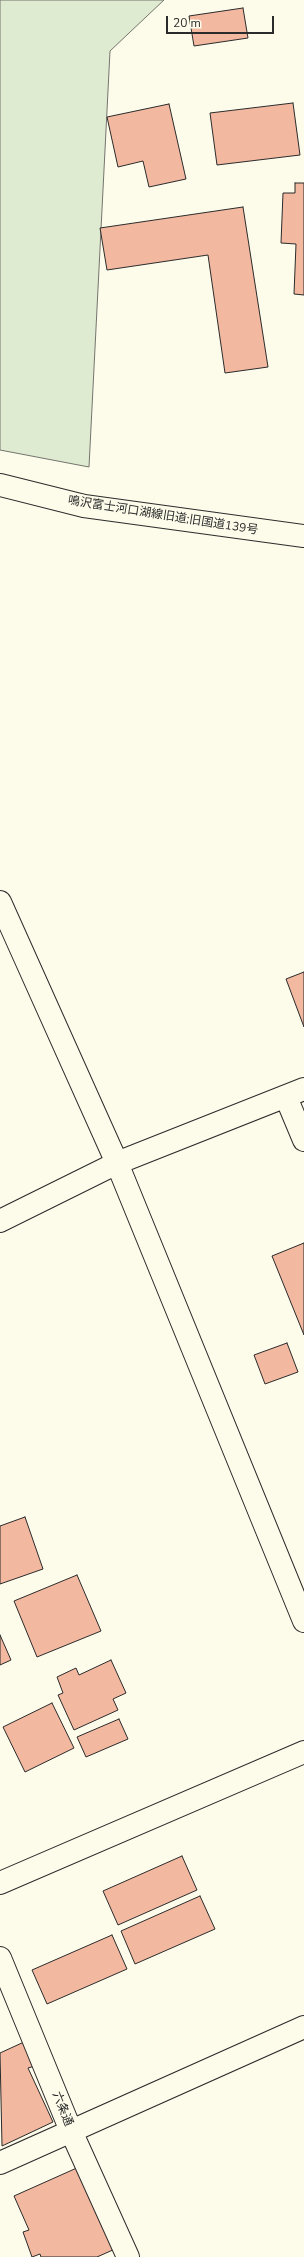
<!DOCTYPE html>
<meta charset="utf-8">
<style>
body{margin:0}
#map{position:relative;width:304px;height:2257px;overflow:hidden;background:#fdfbea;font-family:"Nunito Sans",sans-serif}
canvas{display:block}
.scale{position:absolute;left:166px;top:16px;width:108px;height:18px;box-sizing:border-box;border:2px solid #2b2b2b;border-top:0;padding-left:5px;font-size:12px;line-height:14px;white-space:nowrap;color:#2b2b2b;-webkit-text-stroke:3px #fdfbea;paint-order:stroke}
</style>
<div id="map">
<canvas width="304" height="2257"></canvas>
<div class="scale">20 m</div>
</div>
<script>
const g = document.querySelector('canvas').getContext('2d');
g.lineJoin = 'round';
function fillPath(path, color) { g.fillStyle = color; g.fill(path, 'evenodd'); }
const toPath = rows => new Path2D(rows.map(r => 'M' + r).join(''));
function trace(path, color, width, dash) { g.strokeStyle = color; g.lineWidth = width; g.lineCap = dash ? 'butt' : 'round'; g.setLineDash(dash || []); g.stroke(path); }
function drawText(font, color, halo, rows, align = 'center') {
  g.font = font + ' "Nunito Sans","Noto Sans JP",sans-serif'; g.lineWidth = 3; g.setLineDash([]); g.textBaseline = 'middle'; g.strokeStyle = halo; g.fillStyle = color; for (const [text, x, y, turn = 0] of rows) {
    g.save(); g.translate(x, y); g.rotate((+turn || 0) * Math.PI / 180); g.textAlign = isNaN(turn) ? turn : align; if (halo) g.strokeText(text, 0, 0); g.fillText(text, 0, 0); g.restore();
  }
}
const green = toPath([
 [0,0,164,0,110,51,89,467,0,450,0,0]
]);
fillPath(green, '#deebd1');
trace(green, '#74746e', 1);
const building = toPath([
 [243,8,248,38,194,46,189,16,243,8],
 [293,103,300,155,217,165,210,113,293,103],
 [169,104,186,179,149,187,143,161,118,167,107,117,169,104],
 [295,183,304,183,304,295,294,294,296,244,281,243,283,193,295,193,295,183],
 [243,207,268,367,225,373,208,255,107,270,100,228,243,207],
 [304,972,304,1027,286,979,304,972],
 [304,1243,304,1335,272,1256,304,1243],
 [287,1343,298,1372,265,1384,254,1355,287,1343],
 [25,1517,43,1569,0,1584,0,1526,25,1517],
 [77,1575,101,1631,37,1657,14,1601,77,1575],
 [0,1635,11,1660,0,1665,0,1635],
 [111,1660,126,1693,113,1699,118,1710,74,1730,58,1695,63,1693,57,1677,76,1668,79,1675,111,1660],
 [52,1703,74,1748,25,1772,3,1727,52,1703],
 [119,1719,128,1739,86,1757,77,1737,119,1719],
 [182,1856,197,1890,118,1925,103,1891,182,1856],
 [200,1896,215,1929,135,1964,121,1931,200,1896],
 [112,1935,127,1969,47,2004,32,1970,112,1935],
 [24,2042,35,2066,28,2068,53,2122,2,2146,0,2053,24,2042],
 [79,2167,115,2249,97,2257,41,2257,40,2254,32,2257,23,2232,29,2230,14,2196,79,2167]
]);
fillPath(building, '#f2b8a0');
trace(building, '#2b2b2b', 1);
const minor = toPath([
 [0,902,117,1163,304,1621],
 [286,1097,304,1140],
 [0,1221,117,1163,304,1089],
 [0,1883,304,1752],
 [0,1958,71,2131,128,2257],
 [0,2163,304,2027]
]);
const tertiary = toPath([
 [0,485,84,506,304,536]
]);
trace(minor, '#2b2b2b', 24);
trace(tertiary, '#2b2b2b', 24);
trace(minor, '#fdfbea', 22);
trace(tertiary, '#fdfbea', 22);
drawText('12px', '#2b2b2b', '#fdfbea', [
 ["鳴沢富士河口湖線旧道;旧国道139号",163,516,9],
 ["六条通",62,2109,68]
]);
</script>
